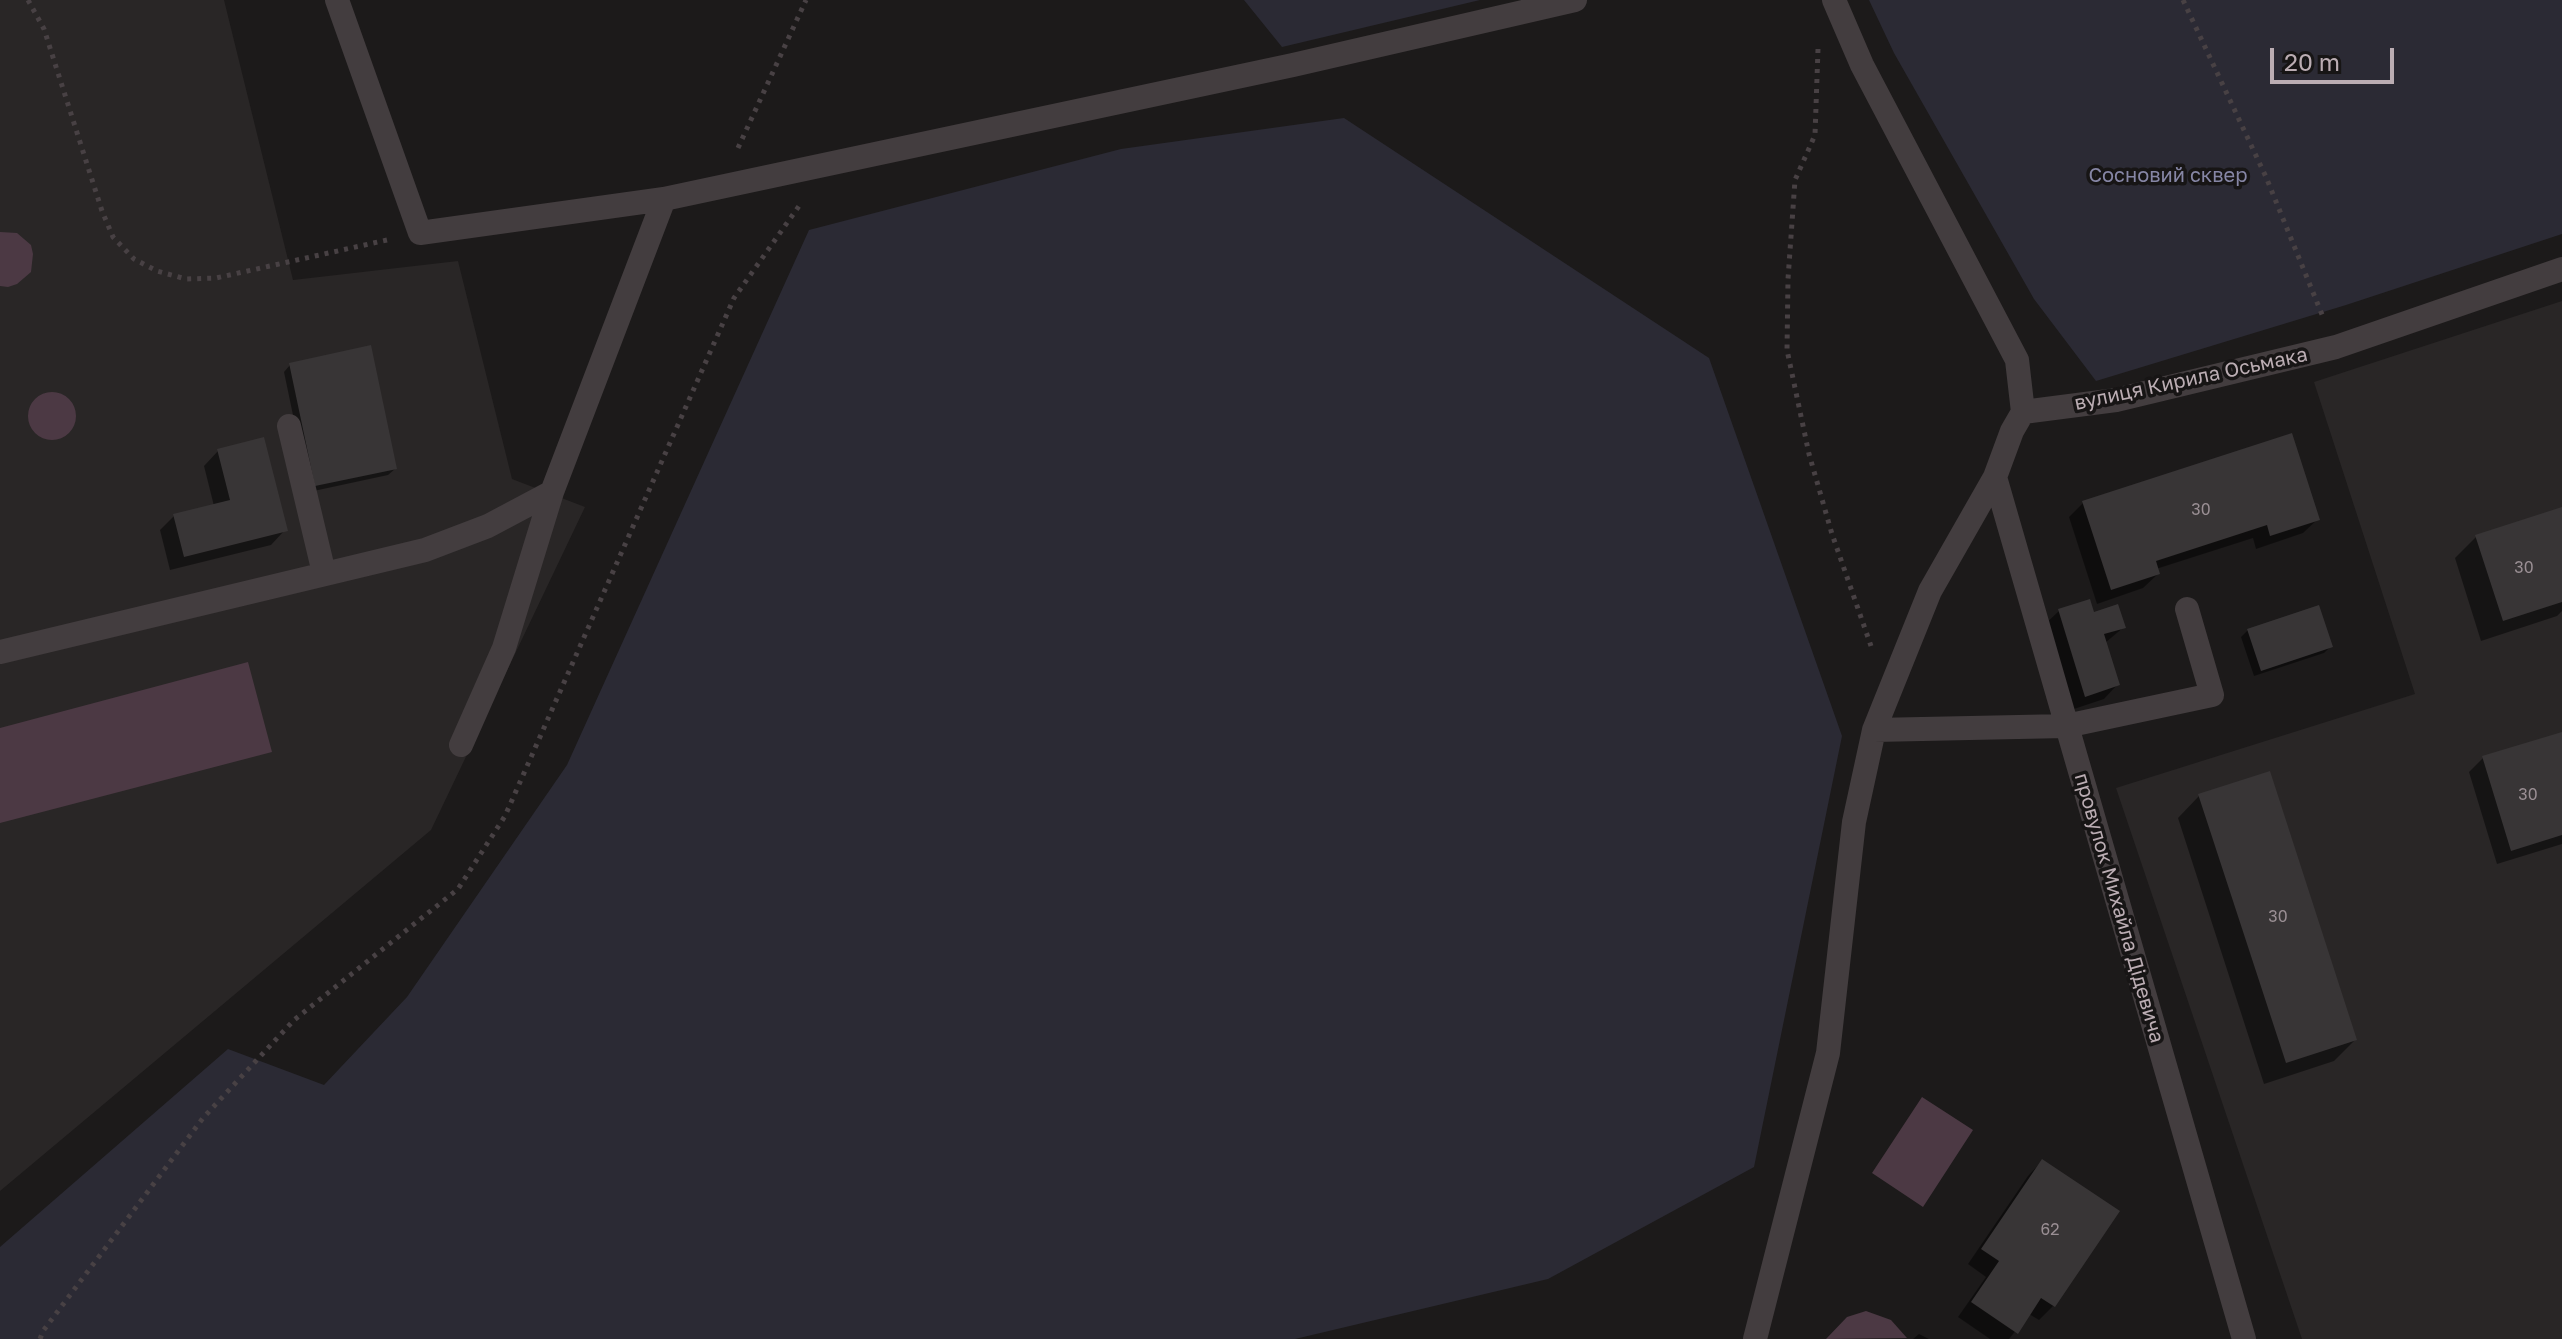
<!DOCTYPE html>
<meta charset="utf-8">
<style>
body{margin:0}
#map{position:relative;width:2562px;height:1339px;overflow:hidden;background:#1c1a1a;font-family:"Golos Text",sans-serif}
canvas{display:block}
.scale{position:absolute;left:2270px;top:48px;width:124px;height:36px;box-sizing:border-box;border:4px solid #bbadb3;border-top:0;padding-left:10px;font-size:24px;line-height:28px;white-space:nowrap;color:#bbadb3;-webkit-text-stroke:6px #171515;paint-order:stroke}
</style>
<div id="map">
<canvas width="2562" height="1339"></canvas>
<div class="scale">20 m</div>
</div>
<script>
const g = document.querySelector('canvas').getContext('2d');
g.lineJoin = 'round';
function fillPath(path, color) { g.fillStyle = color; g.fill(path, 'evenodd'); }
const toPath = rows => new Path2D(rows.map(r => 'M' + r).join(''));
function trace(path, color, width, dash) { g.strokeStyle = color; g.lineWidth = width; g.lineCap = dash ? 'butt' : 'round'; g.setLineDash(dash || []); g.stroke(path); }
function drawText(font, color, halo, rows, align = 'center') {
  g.font = font + ' "Golos Text",sans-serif'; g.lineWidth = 7; g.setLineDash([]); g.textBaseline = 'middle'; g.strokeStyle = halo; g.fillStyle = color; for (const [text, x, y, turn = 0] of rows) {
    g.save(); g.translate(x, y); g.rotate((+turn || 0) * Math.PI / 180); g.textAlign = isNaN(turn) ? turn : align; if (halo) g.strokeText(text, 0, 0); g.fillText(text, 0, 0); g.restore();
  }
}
fillPath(toPath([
 [0,0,224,0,293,280,458,261,512,479,585,507,431,830,0,1191],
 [2562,301,2562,1339,2302,1339,2116,788,2415,694,2314,382]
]), '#292626');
fillPath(toPath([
 [1244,0,1480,0,1282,47],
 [1869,0,2562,0,2562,234,2346,305,2096,381,2034,299,1894,53],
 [1344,118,1709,358,1842,736,1754,1167,1548,1279,1295,1339,0,1339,0,1247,228,1049,324,1085,407,997,567,765,809,230,1121,149]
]), '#2b2a34');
fillPath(toPath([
 [0,232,17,233,31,245,33,254,31,272,17,284,8,287,0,286],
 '28 416a24 24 0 1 1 48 0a24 24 0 1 1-48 0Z',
 [248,662,272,752,0,823,0,728],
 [1922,1097,1973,1130,1923,1207,1872,1173],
 [1866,1311,1891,1320,1907,1338,1826,1339,1847,1317]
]), '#4c3944');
fillPath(toPath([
 [290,365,395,469,388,475,309,492,284,372],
 [218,451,285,530,271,545,170,570,160,530,174,516,214,506,204,466],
 [2083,503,2318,519,2303,533,2256,549,2253,538,2156,569,2158,574,2143,588,2097,604,2069,517],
 [2562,509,2562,611,2557,616,2481,641,2455,558,2476,537],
 [2059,611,2124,627,2105,643,2118,684,2104,699,2071,710,2044,625],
 [2248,630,2331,646,2324,653,2254,676,2241,637],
 [2562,734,2562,844,2497,864,2469,772,2483,758],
 [2199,796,2355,1040,2334,1061,2264,1084,2178,818],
 [2042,1161,2053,1306,2039,1320,2029,1314,2009,1339,1990,1339,1958,1317,1986,1277,1968,1264,2028,1176],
 [1919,1334,1929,1339,1913,1339]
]), '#0007');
fillPath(toPath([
 [371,345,397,469,315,486,289,363],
 [2292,433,2320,520,2270,536,2267,525,2156,561,2160,574,2111,590,2082,501],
 [264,437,288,531,184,557,173,514,230,500,217,449],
 [2562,507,2562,602,2503,621,2475,535],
 [2090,599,2094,612,2118,604,2126,628,2104,634,2120,685,2085,697,2058,609],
 [2319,605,2333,647,2261,671,2247,629],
 [2562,732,2562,835,2511,851,2482,756],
 [2270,771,2357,1040,2286,1063,2198,794],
 [2042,1159,2120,1211,2055,1307,2041,1298,2018,1334,1971,1302,1999,1261,1981,1249]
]), '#383536');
trace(toPath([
 [28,0,44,29,102,211,113,237,134,259,157,271,186,279,216,278,387,240],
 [2183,0,2266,177,2323,317],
 [1818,49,1815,135,1795,180,1788,279,1787,350,1809,454,1832,534,1871,646],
 [738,148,806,0],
 [40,1339,43,1331,203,1118,294,1020,458,889,505,816,734,298,799,206]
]), '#484144', 5, [4, 6]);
trace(toPath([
 [337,0,420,233,664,199,1293,65,1575,0],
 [1834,0,1862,65,2017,360,2023,412],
 [2023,412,2116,400,2336,347,2562,269],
 [289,426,324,573],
 [1995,477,2244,1339],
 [0,652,425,550,488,526,552,492],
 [1874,730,2066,726,2212,695,2187,609],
 [461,745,504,648,552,492,664,199],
 [1755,1339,1828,1053,1854,822,1874,730,1930,591,1995,477,2012,431,2023,412]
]), '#433d3f', 24);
drawText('16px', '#9a8f94', null, [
 ["30",2201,510],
 ["30",2524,568],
 ["30",2528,795],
 ["30",2278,917],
 ["62",2050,1230]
]);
drawText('20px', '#8686a5', '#171515', [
 ["Сосновий сквер",2168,176]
]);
drawText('20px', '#bbadb3', '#171515', [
 ["вулиця Кирила Осьмака",2191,379,-12],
 ["провулок Михайла Дідевича",2119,908,74]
]);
</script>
